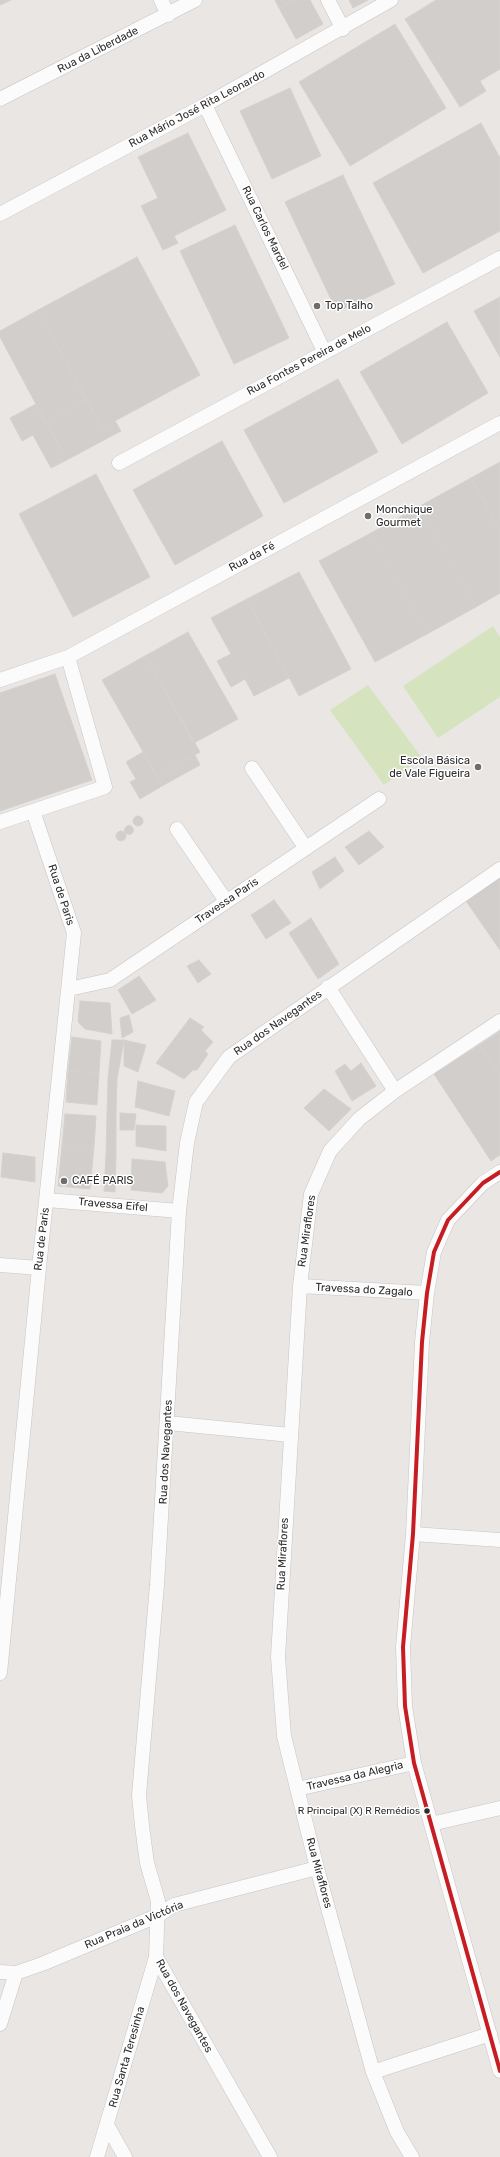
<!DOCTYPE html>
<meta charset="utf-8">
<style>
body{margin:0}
canvas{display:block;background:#e9e6e3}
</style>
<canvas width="500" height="2157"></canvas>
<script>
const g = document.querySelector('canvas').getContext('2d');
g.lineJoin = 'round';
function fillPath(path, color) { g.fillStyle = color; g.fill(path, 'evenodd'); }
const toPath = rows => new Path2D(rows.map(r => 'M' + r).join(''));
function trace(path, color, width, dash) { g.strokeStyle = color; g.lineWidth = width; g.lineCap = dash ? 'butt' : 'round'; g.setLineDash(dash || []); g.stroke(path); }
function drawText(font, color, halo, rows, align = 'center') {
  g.font = font + ' Rubik,sans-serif'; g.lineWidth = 3; g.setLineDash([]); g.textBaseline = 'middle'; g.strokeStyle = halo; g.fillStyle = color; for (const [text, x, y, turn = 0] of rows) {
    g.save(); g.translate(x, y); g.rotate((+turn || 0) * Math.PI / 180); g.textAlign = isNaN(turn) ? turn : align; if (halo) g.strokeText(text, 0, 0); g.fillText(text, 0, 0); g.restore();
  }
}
fillPath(toPath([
 [493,626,500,637,500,697,438,738,403,686],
 [368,685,422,758,384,785,330,710]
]), '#d6e3bf');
const building = toPath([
 [0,0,11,0,0,5,0,0],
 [275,0,294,0,279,8,275,0],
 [294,0,310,0,323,24,296,39,279,8,294,0],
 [349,0,368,0,353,8,349,0],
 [436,0,500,0,500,69,480,81,486,91,460,107,405,19,436,0],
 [395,24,446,108,350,166,299,82,395,24],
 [290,88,321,156,272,179,240,111,290,88],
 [481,123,500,158,500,231,423,273,373,183,481,123],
 [188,133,226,210,174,236,178,243,163,250,141,206,158,198,138,157,188,133],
 [343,175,395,284,337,312,285,202,343,175],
 [235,225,289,338,234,364,180,251,235,225],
 [137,257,200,375,102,428,38,310,137,257],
 [500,297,500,357,474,311,500,297],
 [38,310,86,399,45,421,0,337,0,331,38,310],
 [447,322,488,393,402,444,360,372,447,322],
 [338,379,378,452,284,503,244,430,338,379],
 [86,399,102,428,115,421,121,431,61,463,57,455,63,453,45,421,86,399],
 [36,404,63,453,57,455,61,463,51,468,33,435,22,441,10,418,36,404],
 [222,441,263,516,175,565,133,490,222,441],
 [500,462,500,531,471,478,500,462],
 [96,474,150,577,73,617,19,514,96,474],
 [471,478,500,531,500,593,476,607,420,506,471,478],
 [420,506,476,607,427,634,371,533,420,506],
 [371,533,427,634,375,662,319,561,371,533],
 [299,572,351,669,299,696,247,599,299,572],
 [247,599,289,678,254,696,245,679,231,687,217,661,231,654,211,618,247,599],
 [188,632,238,719,194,743,145,656,188,632],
 [145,656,200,752,157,776,102,680,145,656],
 [55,674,92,780,0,811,0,693,55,674],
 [143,752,162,786,140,799,130,782,136,779,126,762,143,752],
 [195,755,200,765,162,786,157,776,195,755],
 '133 821a5 5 0 1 1 10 0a5 5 0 1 1-10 0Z',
 '124.5 830a4.5 4.5 0 1 1 9 0a4.5 4.5 0 1 1-9 0Z',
 '116 836a5 5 0 1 1 10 0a5 5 0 1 1-10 0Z',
 [369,831,384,847,359,865,345,847,369,831],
 [335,857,344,871,320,889,312,872,335,857],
 [500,878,500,950,466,901,500,878],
 [274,900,291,923,266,939,251,915,274,900],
 [311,918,339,964,318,979,289,933,311,918],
 [199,960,211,974,198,983,187,966,199,960],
 [139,976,156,1000,132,1014,118,990,139,976],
 [80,1001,110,1003,112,1034,85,1029,78,1022,80,1001],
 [129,1015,133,1032,122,1038,120,1018,129,1015],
 [190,1018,204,1027,201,1030,213,1042,205,1051,208,1054,197,1070,193,1070,184,1079,156,1063,190,1018],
 [500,1031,500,1077,479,1045,500,1031],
 [72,1037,101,1041,99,1073,68,1071,72,1037],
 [112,1040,124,1040,117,1079,108,1078,112,1040],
 [124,1040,146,1045,138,1072,124,1066,124,1040],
 [479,1045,500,1077,500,1155,491,1161,434,1074,479,1045],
 [361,1063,376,1086,352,1101,335,1071,345,1064,351,1071,361,1063],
 [68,1071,99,1073,97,1105,66,1102,68,1071],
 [108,1078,117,1079,116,1116,107,1115,108,1078],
 [138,1081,175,1091,169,1116,135,1107,138,1081],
 [324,1089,351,1109,329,1131,304,1108,324,1089],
 [120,1113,136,1114,134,1130,120,1130,120,1113],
 [65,1114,96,1116,94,1147,62,1146,65,1114],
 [107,1115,116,1116,116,1155,106,1154,107,1115],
 [136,1125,166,1126,166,1151,136,1146,136,1125],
 [62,1146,94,1147,90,1189,58,1186,62,1146],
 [3,1153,35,1157,35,1182,1,1177,3,1153],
 [106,1154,116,1155,115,1192,104,1191,106,1154],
 [132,1159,165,1162,168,1186,162,1193,131,1190,132,1159]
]);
fillPath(building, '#d1cecc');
trace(building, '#d4d2cf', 1);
const street = toPath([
 [161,0,168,15],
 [328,0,343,29],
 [0,99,195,0],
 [205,105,324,351],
 [0,214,205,105,391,0],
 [119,463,500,258],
 [0,680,68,657,500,423],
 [252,768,305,847],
 [0,822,105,787,68,657],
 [177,829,226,901],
 [328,987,395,1091],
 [69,989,110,980,379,799],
 [500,1172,483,1183,448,1220,434,1252,427,1293,422,1342,413,1534,403,1647,405,1706,414,1763,500,2071],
 [47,1200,179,1211],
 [0,1265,39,1268],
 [300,1286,427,1293],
 [168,1423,290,1435],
 [413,1534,500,1540],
 [0,1673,39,1268,74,933,33,811],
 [297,1789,414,1763],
 [431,1824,500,1808],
 [0,1972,16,1973,42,1964,157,1916,174,1905,317,1868],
 [0,2024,16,1973],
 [373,2072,490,2034],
 [107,2125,125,2157],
 [97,2157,156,1957],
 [270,2157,156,1957,158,1901,147,1863,142,1826,139,1795,157,1585,179,1211,187,1143,196,1102,229,1057,500,869],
 [412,2157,397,2132,373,2072,317,1868,284,1736,278,1657,300,1286,311,1194,330,1151,359,1119,395,1091,500,1021]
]);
trace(street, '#c6c4c5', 15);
trace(street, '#fcfbfb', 14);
trace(toPath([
 [500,1172,483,1183,448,1220,434,1252,427,1293,422,1342,413,1534,403,1647,405,1706,414,1763,500,2071]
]), '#c61d23', 4);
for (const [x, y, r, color] of [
 [317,306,4,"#6e6d6c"],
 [368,516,4,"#6e6d6c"],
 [478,767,4,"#6e6d6c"],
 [64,1181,4,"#6e6d6c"],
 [427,1811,3.5,"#2c2c2c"]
]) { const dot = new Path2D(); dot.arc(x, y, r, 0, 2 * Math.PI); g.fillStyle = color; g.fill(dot); trace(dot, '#fff', 1.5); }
drawText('10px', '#2c2c2c', '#fff', [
 ["R Principal (X) R Remédios",420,1811]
], 'right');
drawText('11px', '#2c2c2c', '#fff', [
 ["Rua da Liberdade",98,50,-27],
 ["Rua Mário José Rita Leonardo",197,109,-28],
 ["Rua Carlos Mardel",265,228,64],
 ["Rua Fontes Pereira de Melo",309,360,-28],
 ["Rua da Fé",252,557,-28],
 ["Rua de Paris",61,895,72],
 ["Travessa Paris",227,901,-34],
 ["Rua dos Navegantes",278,1023,-35],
 ["Travessa Eifel",113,1205,5],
 ["Rua Miraflores",307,1231,-82],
 ["Rua de Paris",42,1239,-83],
 ["Travessa do Zagalo",364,1290,3],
 ["Rua dos Navegantes",166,1452,-87],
 ["Rua Miraflores",283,1554,-87],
 ["Travessa da Alegria",355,1776,-13],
 ["Rua Miraflores",319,1873,75],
 ["Rua Praia da Victória",134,1925,-23],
 ["Rua dos Navegantes",184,2006,61],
 ["Rua Santa Teresinha",127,2057,-74]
]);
drawText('11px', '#2c2c2c', '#fff', [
 ["Top Talho",325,306],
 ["Monchique",376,510],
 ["Gourmet",376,523],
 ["Escola Básica",470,761,"right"],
 ["de Vale Figueira",470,774,"right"],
 ["CAFÉ PARIS",72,1181]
], 'left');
</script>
